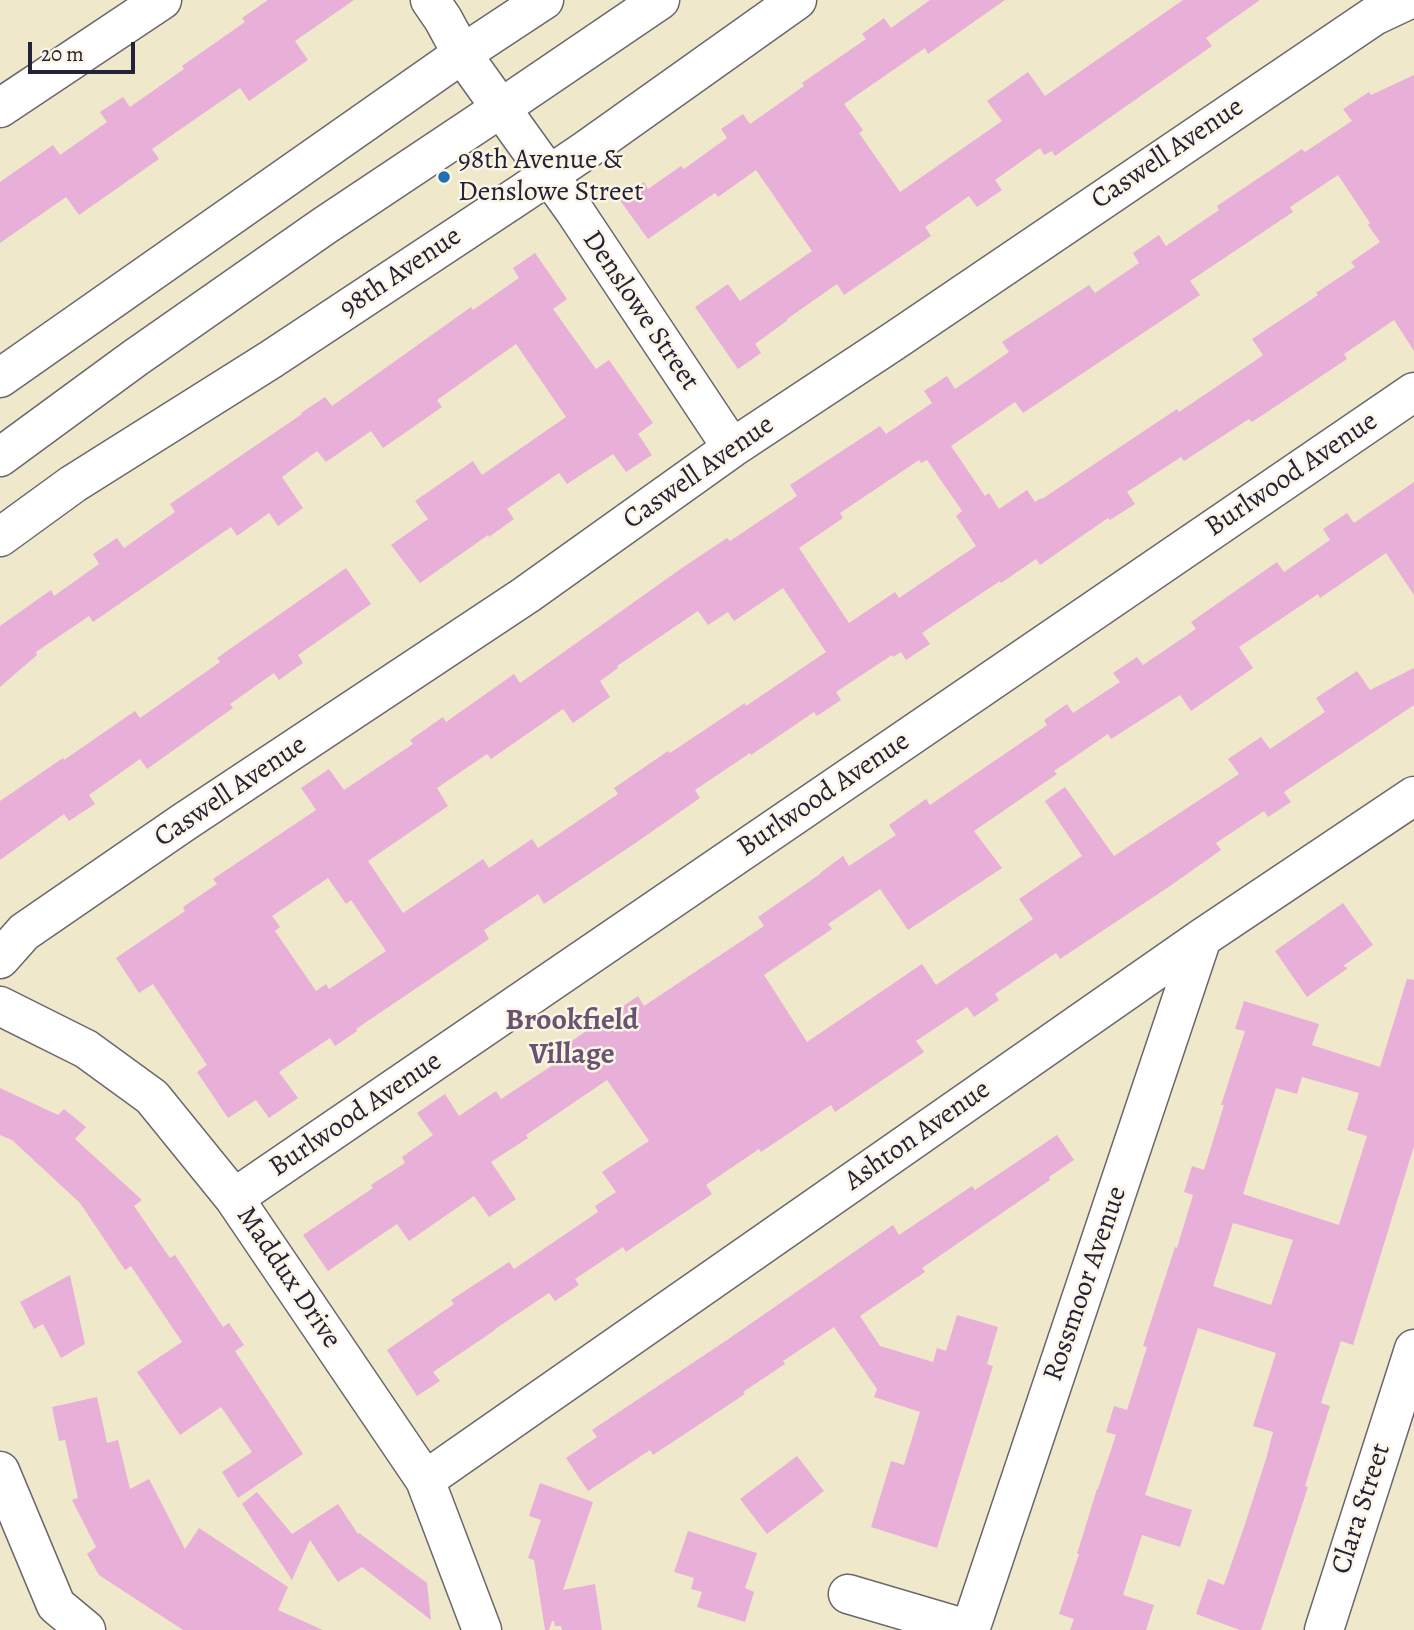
<!DOCTYPE html>
<style>
body{margin:0}
#map{position:relative;width:1414px;height:1630px;overflow:hidden;background:#f0e8cb;font-family:Alegreya,serif}
canvas{display:block}
.scale{position:absolute;left:28px;top:42px;width:107px;height:32px;box-sizing:border-box;border:4px solid #22223b;border-top:0;padding-left:9px;font-size:21px;line-height:24px;white-space:nowrap;color:#22223b;-webkit-text-stroke:5px #fcf5e5;paint-order:stroke}
</style>
<div id="map">
<canvas width="1414" height="1630"></canvas>
<div class="scale">20 m</div>
</div>
<script>
const g = document.querySelector('canvas').getContext('2d');
g.lineJoin = 'round';
function fillPath(path, color) { g.fillStyle = color; g.fill(path, 'evenodd'); }
const toPath = rows => new Path2D(rows.map(r => 'M' + r).join(''));
function trace(path, color, width, dash) { g.strokeStyle = color; g.lineWidth = width; g.lineCap = dash ? 'butt' : 'round'; g.setLineDash(dash || []); g.stroke(path); }
function drawText(font, color, halo, rows, align = 'center') {
  g.font = font + ' Alegreya,serif'; g.lineWidth = 5; g.setLineDash([]); g.textBaseline = 'middle'; g.strokeStyle = halo; g.fillStyle = color; for (const [text, x, y, turn = 0] of rows) {
    g.save(); g.translate(x, y); g.rotate((+turn || 0) * Math.PI / 180); g.textAlign = isNaN(turn) ? turn : align; if (halo) g.strokeText(text, 0, 0); g.fillText(text, 0, 0); g.restore();
  }
}
fillPath(toPath([
 [268,0,354,0,295,41,308,60,249,101,240,88,152,149,159,159,79,215,66,197,0,243,0,182,53,145,60,155,107,122,100,112,123,97,130,107,184,69,182,66,245,22,242,18],
 [930,0,1005,0,928,54,925,48,844,104,863,130,859,133,900,192,1002,121,987,101,1028,72,1045,96,1183,0,1260,0,1206,38,1212,46,1055,156,1052,151,1044,155,1040,148,995,180,1002,190,977,207,969,196,925,227,931,236,844,295,837,284,787,319,788,320,755,344,761,353,738,369,695,307,728,284,740,301,812,251,756,170,718,197,715,193,648,239,619,199,644,182,648,189,681,166,684,169,727,138,721,129,743,114,750,124,804,86,802,83,866,39,862,34,884,18,891,28],
 [1414,75,1414,351,1394,320,1344,354,1347,359,1252,422,1249,419,1184,461,1181,457,1127,492,1135,504,1110,520,1108,518,1040,565,1036,559,1001,583,1000,581,922,633,930,644,906,660,901,652,893,657,892,655,836,692,841,700,817,716,814,712,751,755,750,753,695,790,700,798,634,844,544,904,538,894,484,930,489,939,356,1029,357,1031,335,1046,330,1038,279,1072,298,1098,269,1118,256,1100,228,1118,197,1072,207,1065,153,984,139,993,116,958,185,911,183,907,217,884,213,879,316,810,301,788,329,769,344,790,413,744,410,740,443,717,446,722,514,674,520,683,682,568,727,538,730,541,797,496,790,485,880,426,886,434,932,403,924,391,947,376,955,389,1009,352,1002,342,1089,285,1095,293,1139,263,1133,253,1159,235,1166,246,1219,210,1217,206,1302,149,1305,152,1352,121,1343,109,1369,92,1371,95],
 [1338,175,1370,223,1368,225,1380,242,1351,262,1355,267,1316,293,1318,295,1252,339,1263,355,1259,358,1179,412,1177,409,1042,499,1041,498,1035,502,1027,490,999,509,989,493,985,496,951,446,1015,402,1023,413,1200,295,1190,281,1293,212,1290,207],
 [919,460,921,463,927,460,962,511,956,516,976,546,899,598,895,592,849,623,799,548,843,518,840,513],
 [783,588,826,652,746,706,745,703,670,753,668,751,614,788,618,794,538,848,532,839,489,868,483,859,403,913,368,861,448,806,437,788,487,754,491,759,563,709,573,723,610,697,600,681,618,668,617,666,698,611,708,625,728,612,734,621],
 [328,878,346,904,351,900,386,951,329,989,326,984,316,991,275,931,280,927,272,916],
 [535,253,567,299,553,309,596,369,609,360,653,423,638,434,652,455,626,472,613,454,567,484,559,473,507,509,514,519,489,537,488,535,420,583,391,545,428,519,415,501,473,461,482,475,566,417,516,344,437,400,442,407,383,448,371,431,326,462,317,451,282,477,303,508,278,526,269,513,237,536,231,527,93,622,89,616,36,652,37,655,0,687,0,626,51,590,54,596,99,564,93,554,117,538,124,548,175,512,170,504,302,414,301,413,325,397,332,406,471,307,473,310,519,278,513,268],
 [1414,482,1414,595,1386,553,1320,598,1318,594,1239,647,1253,668,1191,711,1180,695,1111,739,1108,734,1054,771,1057,774,974,831,1002,868,908,930,880,889,828,924,832,929,764,975,807,1042,922,964,936,985,1033,919,1019,899,1082,856,1045,801,1065,787,1114,856,1239,774,1228,759,1261,737,1270,749,1325,712,1316,698,1357,671,1370,690,1414,668,1414,705,1284,792,1291,802,1268,817,1264,811,1216,843,1221,850,1170,886,1060,959,1056,953,995,994,999,1000,974,1017,967,1007,916,1041,924,1052,835,1112,831,1105,761,1152,759,1149,706,1185,712,1194,626,1252,623,1247,575,1279,579,1285,555,1301,549,1293,495,1329,495,1330,433,1372,440,1381,417,1396,387,1350,454,1304,451,1300,509,1262,514,1269,598,1212,595,1206,616,1192,602,1172,649,1141,607,1080,526,1135,528,1138,491,1162,516,1199,489,1217,474,1196,409,1241,397,1224,328,1271,303,1235,373,1188,371,1185,405,1163,402,1157,433,1135,417,1113,445,1094,459,1116,496,1091,501,1099,553,1065,548,1057,638,996,644,1006,764,926,758,917,820,874,820,873,843,856,849,866,896,835,889,825,926,799,930,805,1047,725,1044,720,1067,704,1073,713,1120,682,1113,673,1137,657,1143,665,1196,629,1191,622,1277,562,1284,572,1330,540,1323,529,1347,513,1354,523],
 [346,568,371,604,298,655,303,663,279,680,274,673,230,704,233,708,147,769,140,759,89,795,95,804,69,821,64,814,0,860,0,801,63,758,64,760,135,711,140,718,220,662,217,658],
 [1343,903,1373,945,1343,966,1348,968,1307,997,1275,951],
 [1407,979,1414,980,1414,1146,1353,1345,1341,1341,1321,1403,1330,1406,1305,1486,1308,1487,1261,1630,1240,1630,1196,1614,1208,1579,1224,1585,1244,1527,1266,1459,1273,1432,1253,1426,1276,1353,1198,1328,1145,1495,1192,1510,1180,1547,1142,1535,1123,1595,1154,1605,1146,1630,1070,1630,1074,1619,1059,1614,1079,1554,1077,1554,1097,1489,1098,1489,1116,1435,1106,1432,1114,1406,1127,1410,1147,1347,1143,1346,1175,1247,1177,1248,1193,1195,1184,1192,1192,1166,1204,1170,1224,1105,1221,1105,1245,1031,1235,1029,1244,1001,1319,1024,1312,1045,1380,1067],
 [1302,1077,1359,1093,1347,1130,1367,1136,1339,1225,1243,1194,1276,1088,1297,1094],
 [1233,1223,1293,1240,1271,1305,1213,1286],
 [0,1088,58,1115,64,1109,86,1127,75,1139,142,1200,134,1206,170,1258,175,1255,223,1327,229,1323,244,1345,235,1351,303,1454,238,1498,222,1472,252,1452,221,1407,180,1435,137,1372,182,1342,131,1266,125,1270,80,1203,12,1140,0,1135],
 [1057,1135,1074,1160,1049,1177,1050,1180,922,1268,925,1272,860,1316,880,1346,933,1362,937,1348,946,1351,957,1315,998,1327,987,1364,993,1366,937,1548,871,1527,891,1461,904,1465,920,1412,874,1397,877,1389,834,1327,783,1361,785,1364,743,1392,745,1394,653,1455,650,1450,588,1491,566,1458,597,1437,592,1430,727,1340,893,1225,899,1235,972,1186,975,1190],
 [70,1275,85,1344,61,1358,43,1324,34,1329,20,1302],
 [97,1397,107,1443,118,1440,130,1489,149,1479,185,1549,199,1528,288,1587,278,1610,323,1630,183,1630,99,1575,87,1554,96,1547,72,1500,78,1498,65,1440,59,1441,52,1407],
 [797,1456,824,1491,767,1534,740,1499],
 [540,1483,593,1502,563,1590,595,1584,602,1630,562,1630,561,1626,555,1626,554,1621,552,1621,549,1630,545,1630,534,1560,528,1558,541,1520,529,1516],
 [257,1492,292,1534,338,1504,358,1534,359,1533,427,1583,431,1620,362,1567,338,1582,310,1540,292,1580,242,1504],
 [688,1531,757,1553,745,1588,754,1592,745,1622,697,1607,702,1592,691,1589,694,1578,674,1572]
]), '#e8afd9');
const minor = toPath([
 [430,0,443,19,462,54,574,210,732,448],
 [0,108,162,0],
 [0,537,73,484,270,360,521,194,586,150,797,0],
 [0,959,24,932,184,822,526,595,732,448,894,341,1374,16,1408,0],
 [0,1006,86,1049,152,1097,234,1198,425,1480,482,1630],
 [234,1198,1414,392],
 [0,1471,56,1605,86,1630],
 [425,1480,1202,938,1414,796],
 [848,1594,970,1630,1202,938],
 [1324,1630,1414,1349]
]);
const primary = toPath([
 [0,378,462,54,544,0],
 [0,457,135,358,324,226,501,108,660,0]
]);
trace(minor, '#6a676d', 41);
trace(primary, '#6a676d', 41);
trace(minor, '#fff', 38);
trace(primary, '#fff', 38);
for (const [x, y, r, color] of [
 [444,177,7,"#1f6fb2"]
]) { const dot = new Path2D(); dot.arc(x, y, r, 0, 2 * Math.PI); g.fillStyle = color; g.fill(dot); trace(dot, '#fcf5e5', 2.5); }
drawText('28px', '#22223b', '#fcf5e5', [
 ["Caswell Avenue",1168,154,-34],
 ["98th Avenue",401,273,-34],
 ["Denslowe Street",640,311,56],
 ["Caswell Avenue",699,473,-35],
 ["Burlwood Avenue",1292,475,-34],
 ["Caswell Avenue",231,792,-34],
 ["Burlwood Avenue",824,795,-34],
 ["Burlwood Avenue",356,1115,-34],
 ["Ashton Avenue",918,1136,-35],
 ["Maddux Drive",288,1278,56],
 ["Rossmoor Avenue",1086,1284,-71],
 ["Clara Street",1362,1509,-72]
]);
drawText('28px', '#22223b', '#fcf5e5', [
 ["98th Avenue &",458,161],
 ["Denslowe Street",458,193]
], 'left');
drawText('bold 30px', '#675372', '#fcf5e5', [
 ["Brookfield",572,1022],
 ["Village",572,1056]
]);
</script>
